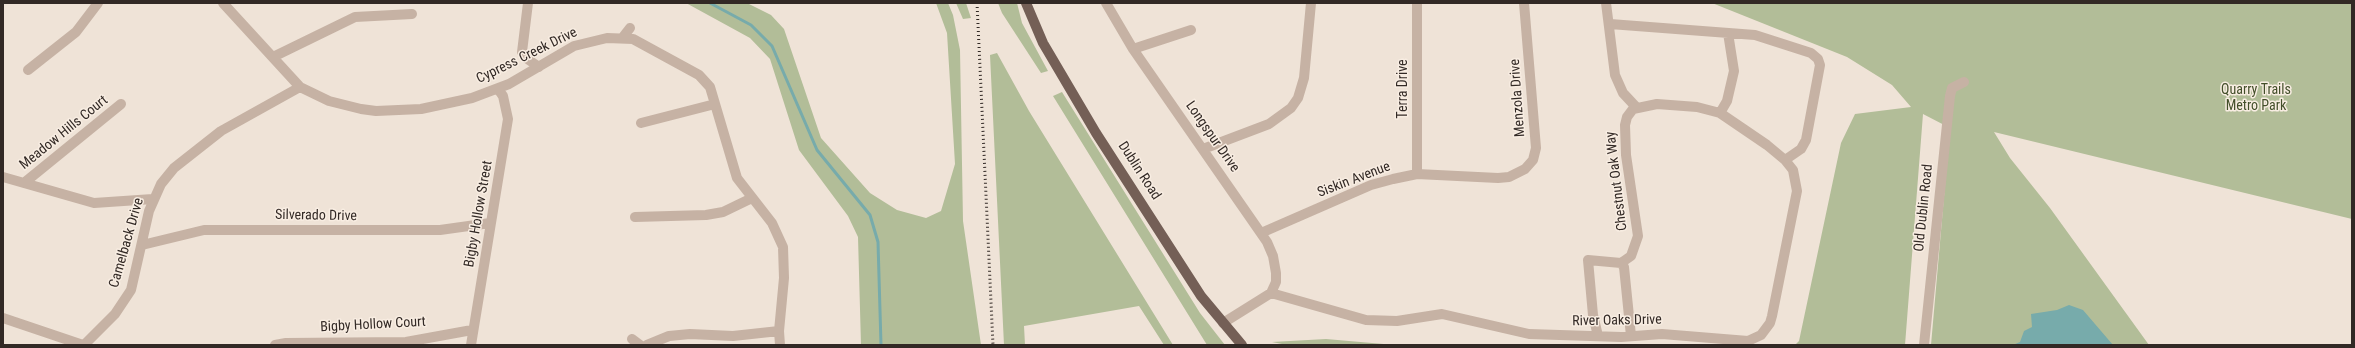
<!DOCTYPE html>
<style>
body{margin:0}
#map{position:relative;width:2355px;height:348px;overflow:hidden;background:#efe3d7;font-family:"Roboto Condensed",sans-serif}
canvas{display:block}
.frame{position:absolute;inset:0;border:4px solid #322925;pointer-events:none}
</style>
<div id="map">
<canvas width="2355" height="348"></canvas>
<div class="frame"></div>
</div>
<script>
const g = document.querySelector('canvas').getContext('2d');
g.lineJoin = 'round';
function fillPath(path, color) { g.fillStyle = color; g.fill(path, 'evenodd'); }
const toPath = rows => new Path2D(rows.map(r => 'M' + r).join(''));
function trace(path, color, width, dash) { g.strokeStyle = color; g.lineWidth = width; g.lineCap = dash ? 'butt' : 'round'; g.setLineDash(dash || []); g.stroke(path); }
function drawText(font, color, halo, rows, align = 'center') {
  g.font = font + ' "Roboto Condensed",sans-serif'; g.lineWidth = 3; g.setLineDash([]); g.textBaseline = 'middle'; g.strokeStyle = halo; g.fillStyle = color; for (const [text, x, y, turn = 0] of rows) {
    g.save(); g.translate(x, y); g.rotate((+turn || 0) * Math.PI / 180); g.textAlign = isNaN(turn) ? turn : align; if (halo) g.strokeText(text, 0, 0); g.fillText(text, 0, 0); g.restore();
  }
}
fillPath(toPath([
 [686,3,747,3,771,15,784,29,821,138,870,193,897,210,926,218,941,211,955,164,947,33,936,3,948,3,953,15,960,50,963,221,981,345,861,345,858,237,848,216,799,150,770,59,750,38],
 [956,3,966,3,971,18,963,19],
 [998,3,1017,3,1022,23,1048,71,1041,73,1002,13],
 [1712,3,2352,3,2352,219,1994,132,2010,158,2050,208,2149,345,1931,345,1950,128,1923,114,1905,345,1795,345,1799,341,1841,143,1855,114,1911,107,1892,85,1847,57],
 [997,53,1029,111,1173,345,1164,345,1139,306,1024,326,1025,345,1004,345,990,55],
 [1062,92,1200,313,1225,345,1207,345,1053,96],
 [1326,339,1395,345,1287,345,1272,342]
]), '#b2bd98');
fillPath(toPath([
 [2069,305,2083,310,2113,345,2013,345,2020,342,2024,331,2032,327,2031,314,2057,310]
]), '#77abab');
trace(toPath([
 [710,3,751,25,772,46,817,150,870,215,878,242,881,345]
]), '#77abab', 3);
trace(toPath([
 [223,3,300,87,329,101,361,109,376,111,421,109,472,98,509,84,574,46,607,38,633,39,699,75,710,87,737,178,772,223,783,247,784,278,779,331,780,345],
 [528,3,522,52,526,58,539,67],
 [1106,3,1133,49,1267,242,1273,256,1276,273,1276,282,1271,293],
 [1417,3,1417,174],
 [1606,3,1615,75,1623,93,1637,108],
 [1610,24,1755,35,1811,53,1818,59,1820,65,1806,140,1801,149,1785,160],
 [623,37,630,28],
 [1133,49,1191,30],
 [273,57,355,17,412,14],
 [28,70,76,32,98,3],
 [1720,113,1727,101,1734,71,1728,33],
 [641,123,715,104],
 [1203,149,1269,124,1291,108,1298,98,1304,78,1311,3],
 [3,177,94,203,153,199],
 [24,183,121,104],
 [635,217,706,215,723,212,752,198],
 [1261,233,1371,185,1393,179,1417,174,1498,178,1509,177,1525,169,1533,160,1536,148,1524,3],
 [142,245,204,230,440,230,490,223],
 [1271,293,1366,320,1397,321,1442,314,1529,334,1621,337,1662,334,1748,341,1761,335,1770,323,1772,316,1797,191,1793,170,1785,160,1767,145,1720,113,1697,107,1657,104,1633,109,1627,117,1625,125,1626,155,1638,236,1631,256,1621,263],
 [3,318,83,345],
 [1223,323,1271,293],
 [1598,336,1593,315,1588,260,1621,263,1624,267,1631,336],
 [632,339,640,345],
 [84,345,115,314,131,290,149,211,161,184,174,168,221,131,300,87],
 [275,345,286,343,406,342,472,330],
 [471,345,508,119,503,96,498,89],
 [647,345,669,336,690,334,733,336,779,331],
 [1924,345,1950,96,1952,88,1964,82]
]), '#c6b2a4', 10);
trace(toPath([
 [1026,3,1043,43,1096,133,1201,296,1242,345]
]), '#745f56', 10);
trace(toPath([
 [977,3,993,345]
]), '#322925', 3, [1, 3]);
drawText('14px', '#322925', '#f8ede2', [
 ["Cypress Creek Drive",527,56,-26],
 ["Terra Drive",1403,89,-90],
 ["Menzola Drive",1518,98,-94],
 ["Meadow Hills Court",64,133,-39],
 ["Longspur Drive",1212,137,55],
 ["Dublin Road",1139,171,57],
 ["Siskin Avenue",1354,180,-21],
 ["Chestnut Oak Way",1617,181,-97],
 ["Old Dublin Road",1924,208,-84],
 ["Bigby Hollow Street",479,214,-80],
 ["Silverado Drive",316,216,1],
 ["Camelback Drive",127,243,-74],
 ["River Oaks Drive",1617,321,-1],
 ["Bigby Hollow Court",373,325,-3]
]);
drawText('14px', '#434f2a', '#f8ede2', [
 ["Quarry Trails",2256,90],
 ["Metro Park",2256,106]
]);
</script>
